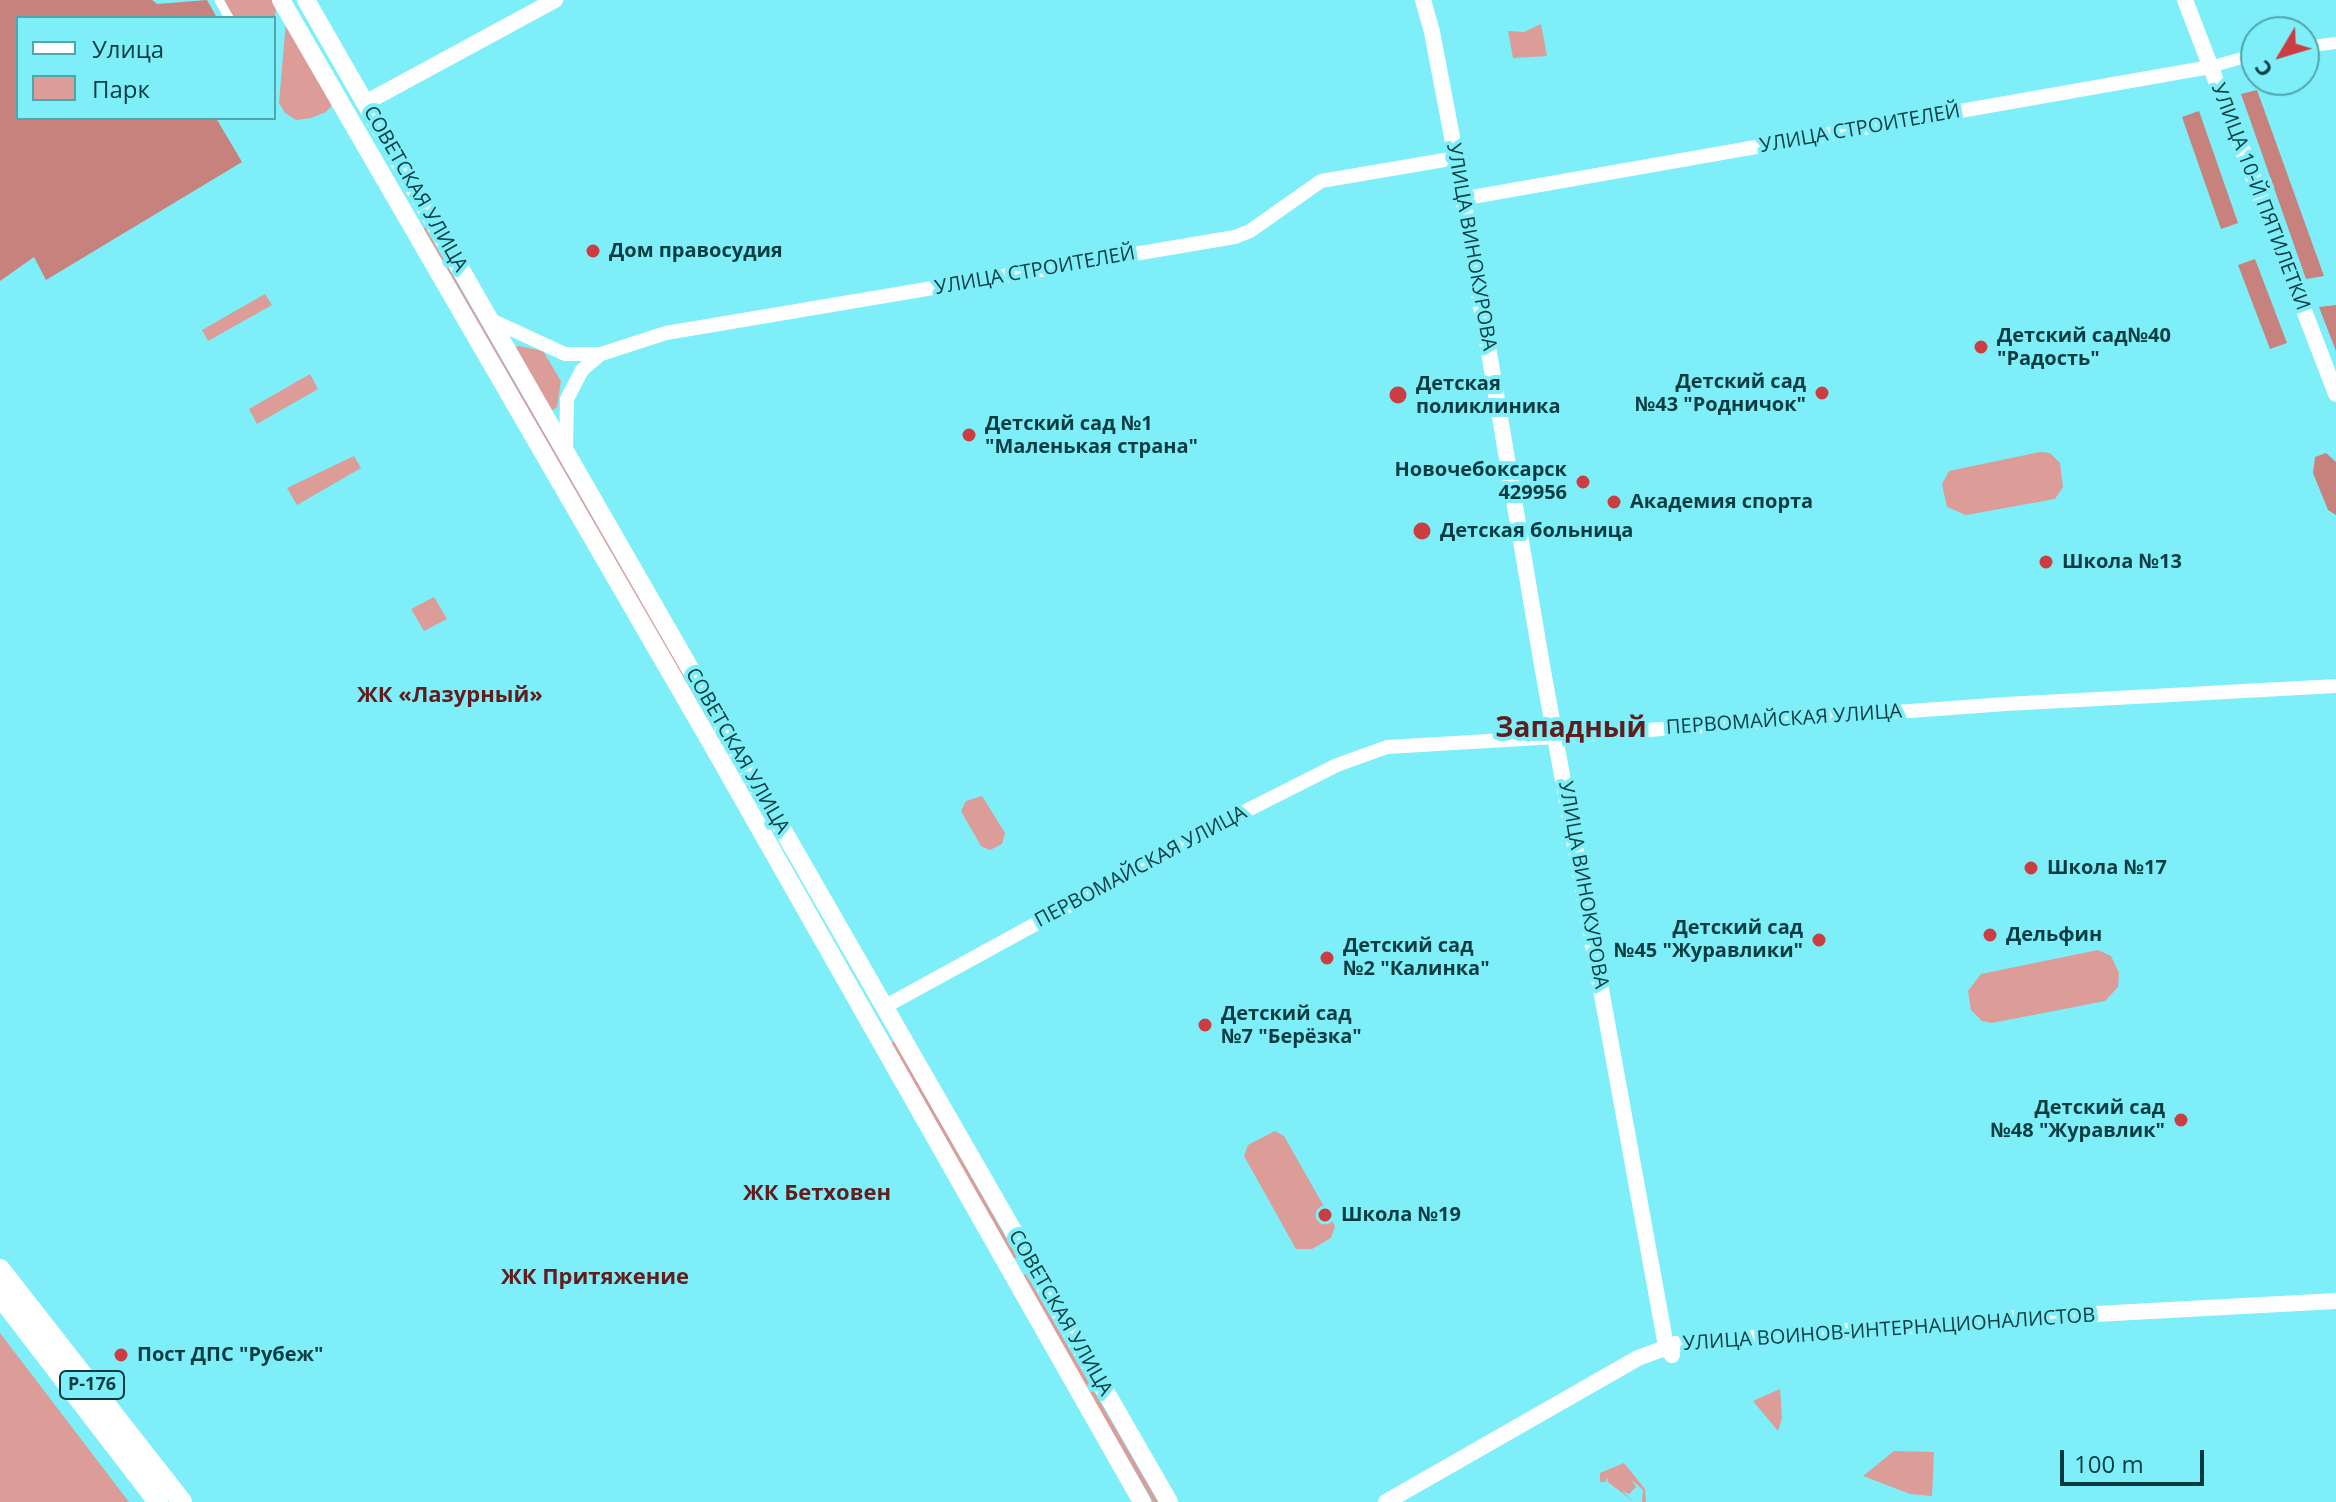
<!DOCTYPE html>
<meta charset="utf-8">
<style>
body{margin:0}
#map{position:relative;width:2336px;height:1502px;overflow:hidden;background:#7eeef8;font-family:"Open Sans",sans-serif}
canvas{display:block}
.legend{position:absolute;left:16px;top:16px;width:260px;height:104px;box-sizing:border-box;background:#7eeef8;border:2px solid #4fa7ae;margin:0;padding:10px 14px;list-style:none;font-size:24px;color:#083c40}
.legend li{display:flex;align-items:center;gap:16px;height:40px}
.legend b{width:40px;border:2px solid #4fa7ae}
.north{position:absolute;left:2240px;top:16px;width:80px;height:80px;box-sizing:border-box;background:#7eeef8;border:2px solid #4fa7ae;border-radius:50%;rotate:232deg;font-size:22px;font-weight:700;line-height:32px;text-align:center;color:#083c40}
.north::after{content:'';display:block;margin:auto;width:28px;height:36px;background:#cc3d41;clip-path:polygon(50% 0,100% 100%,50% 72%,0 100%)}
.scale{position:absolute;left:2060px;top:1450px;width:144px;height:36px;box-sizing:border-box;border:4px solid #083c40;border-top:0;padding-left:10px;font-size:24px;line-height:28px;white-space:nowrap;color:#083c40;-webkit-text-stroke:6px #7eeef8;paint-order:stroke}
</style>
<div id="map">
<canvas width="2336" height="1502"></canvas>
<ul class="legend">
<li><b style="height:10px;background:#fff"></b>Улица</li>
<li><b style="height:22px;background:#dc9c98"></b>Парк</li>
</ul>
<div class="north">С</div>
<div class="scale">100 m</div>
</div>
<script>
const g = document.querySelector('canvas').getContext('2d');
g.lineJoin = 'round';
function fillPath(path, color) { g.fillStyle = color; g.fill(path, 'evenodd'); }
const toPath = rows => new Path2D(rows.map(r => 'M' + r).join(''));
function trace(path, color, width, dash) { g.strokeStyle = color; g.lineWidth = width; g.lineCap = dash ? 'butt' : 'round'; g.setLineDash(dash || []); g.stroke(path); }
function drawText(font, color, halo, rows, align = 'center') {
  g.font = font + ' "Open Sans",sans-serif'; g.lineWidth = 8; g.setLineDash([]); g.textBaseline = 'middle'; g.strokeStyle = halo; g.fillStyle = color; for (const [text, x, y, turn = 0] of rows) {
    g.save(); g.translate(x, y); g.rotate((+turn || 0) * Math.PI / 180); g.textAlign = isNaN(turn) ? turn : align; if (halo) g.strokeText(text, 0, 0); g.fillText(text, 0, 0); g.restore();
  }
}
fillPath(toPath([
 [224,0,272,0,276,7,274,28,274,18,234,18],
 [286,22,333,104,326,112,311,118,296,120,285,113,279,103],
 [1541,24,1547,56,1513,58,1508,31,1524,32],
 [425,227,715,729,711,731,421,229],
 [265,294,272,305,208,341,202,330],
 [519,346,543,351,561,381,557,407,551,411,513,348],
 [310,374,318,389,257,424,249,409],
 [2040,452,2050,453,2060,463,2063,487,2055,499,1966,515,1947,507,1942,484,1949,471],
 [354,456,361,468,297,505,287,488],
 [434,597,447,619,424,631,411,609],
 [982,796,1005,833,1002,844,990,850,981,846,961,811,966,801],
 [2098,950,2111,956,2119,973,2118,987,2105,1001,1992,1023,1982,1021,1971,1010,1968,991,1981,974],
 [894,1041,1017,1257,1013,1259,890,1044],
 [1275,1131,1284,1136,1335,1226,1331,1238,1312,1249,1296,1249,1244,1156,1248,1145],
 [1026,1274,1158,1502,1153,1502,1022,1276],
 [0,1333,129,1502,0,1502],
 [1780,1389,1782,1418,1778,1431,1753,1401],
 [1894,1451,1934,1452,1932,1496,1910,1494,1863,1476],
 [1624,1463,1645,1489,1646,1502,1642,1502,1643,1490,1632,1480,1636,1487,1629,1494,1622,1491,1634,1502,1608,1482,1607,1476,1606,1482,1600,1482,1600,1473]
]), '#dc9c98');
fillPath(toPath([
 [0,0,152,0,157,4,207,0,217,18,18,18,18,118,216,118,242,162,46,280,34,257,0,281],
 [2257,90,2324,276,2306,279,2241,94],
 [2199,111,2238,223,2221,229,2182,117],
 [2255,259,2287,343,2270,349,2238,265],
 [2336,305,2336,351,2319,307],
 [2326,453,2336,462,2336,515,2328,510,2313,473,2315,457]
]), '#c7827d');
trace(toPath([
 [219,0,229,18]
]), '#fff', 9);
trace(toPath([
 [2304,47,2336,43],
 [2210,67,2256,54]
]), '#fff', 12);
trace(toPath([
 [1472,197,2210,67],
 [489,319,565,354,601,354,666,333,1235,237,1250,231,1321,181,1456,158],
 [566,449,567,399,582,370,601,354],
 [1566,736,2006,704,2336,686],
 [884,1007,1198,835,1337,765,1387,747,1556,737]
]), '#fff', 14);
trace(toPath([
 [1423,0,1432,32,1456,158,1543,671,1666,1346,1672,1355],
 [2185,0,2336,394],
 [365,103,555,0],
 [1386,1502,1638,1358,1676,1344,2003,1319,2336,1301]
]), '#fff', 16);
trace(toPath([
 [281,0,710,741,1142,1502],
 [306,0,1169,1502]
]), '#fff', 18);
trace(toPath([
 [0,1269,182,1502],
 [0,1296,158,1502]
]), '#fff', 20);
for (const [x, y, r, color] of [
 [593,251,8,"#cc3d41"],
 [1981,347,8,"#cc3d41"],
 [1822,393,8,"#cc3d41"],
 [1398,395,10,"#cc3d41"],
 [969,435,8,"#cc3d41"],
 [1583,482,8,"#cc3d41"],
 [1614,502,8,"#cc3d41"],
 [1422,531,10,"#cc3d41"],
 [2046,562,8,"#cc3d41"],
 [2031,868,8,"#cc3d41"],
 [1990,935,8,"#cc3d41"],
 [1819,940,8,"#cc3d41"],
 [1327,958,8,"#cc3d41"],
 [1205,1025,8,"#cc3d41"],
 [2181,1120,8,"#cc3d41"],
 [1325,1215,8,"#cc3d41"],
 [121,1355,8,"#cc3d41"]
]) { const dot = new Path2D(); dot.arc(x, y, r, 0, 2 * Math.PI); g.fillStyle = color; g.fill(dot); trace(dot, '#7eeef8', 3); }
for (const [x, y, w] of [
 [92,1385,64]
]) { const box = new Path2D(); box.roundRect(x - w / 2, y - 14, w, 28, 6); g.fillStyle = '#7eeef8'; g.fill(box); trace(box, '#083c40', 2); }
drawText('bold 18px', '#083c40', null, [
 ["Р-176",92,1385]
]);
drawText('20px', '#083c40', '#7eeef8', [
 ["УЛИЦА СТРОИТЕЛЕЙ",1860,129,-10],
 ["СОВЕТСКАЯ УЛИЦА",415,189,60],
 ["УЛИЦА 10-Й ПЯТИЛЕТКИ",2260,197,69],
 ["УЛИЦА ВИНОКУРОВА",1471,247,80],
 ["УЛИЦА СТРОИТЕЛЕЙ",1035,271,-10],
 ["ПЕРВОМАЙСКАЯ УЛИЦА",1784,720,-4],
 ["СОВЕТСКАЯ УЛИЦА",737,751,60],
 ["ПЕРВОМАЙСКАЯ УЛИЦА",1141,867,-28],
 ["УЛИЦА ВИНОКУРОВА",1583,885,80],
 ["СОВЕТСКАЯ УЛИЦА",1060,1313,60],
 ["УЛИЦА ВОИНОВ-ИНТЕРНАЦИОНАЛИСТОВ",1889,1330,-4]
]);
drawText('bold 20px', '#083c40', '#7eeef8', [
 ["Дом правосудия",609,251],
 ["Детский сад№40",1997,336],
 ["\"Радость\"",1997,359],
 ["Детский сад",1806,382,"right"],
 ["№43 \"Родничок\"",1806,405,"right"],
 ["Детская",1416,384],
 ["поликлиника",1416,407],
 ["Детский сад №1",985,424],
 ["\"Маленькая страна\"",985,447],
 ["Новочебоксарск",1567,470,"right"],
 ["429956",1567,493,"right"],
 ["Академия спорта",1630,502],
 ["Детская больница",1440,531],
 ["Школа №13",2062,562],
 ["Школа №17",2047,868],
 ["Детский сад",1803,928,"right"],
 ["№45 \"Журавлики\"",1803,951,"right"],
 ["Дельфин",2006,935],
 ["Детский сад",1343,946],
 ["№2 \"Калинка\"",1343,969],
 ["Детский сад",1221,1014],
 ["№7 \"Берёзка\"",1221,1037],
 ["Детский сад",2165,1108,"right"],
 ["№48 \"Журавлик\"",2165,1131,"right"],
 ["Школа №19",1341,1215],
 ["Пост ДПС \"Рубеж\"",137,1355]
], 'left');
drawText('bold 22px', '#611c1d', '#7eeef8', [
 ["ЖК «Лазурный»",450,696],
 ["ЖК Бетховен",817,1194],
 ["ЖК Притяжение",595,1278]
]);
drawText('bold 28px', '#611c1d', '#7eeef8', [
 ["Западный",1571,729]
]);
</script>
